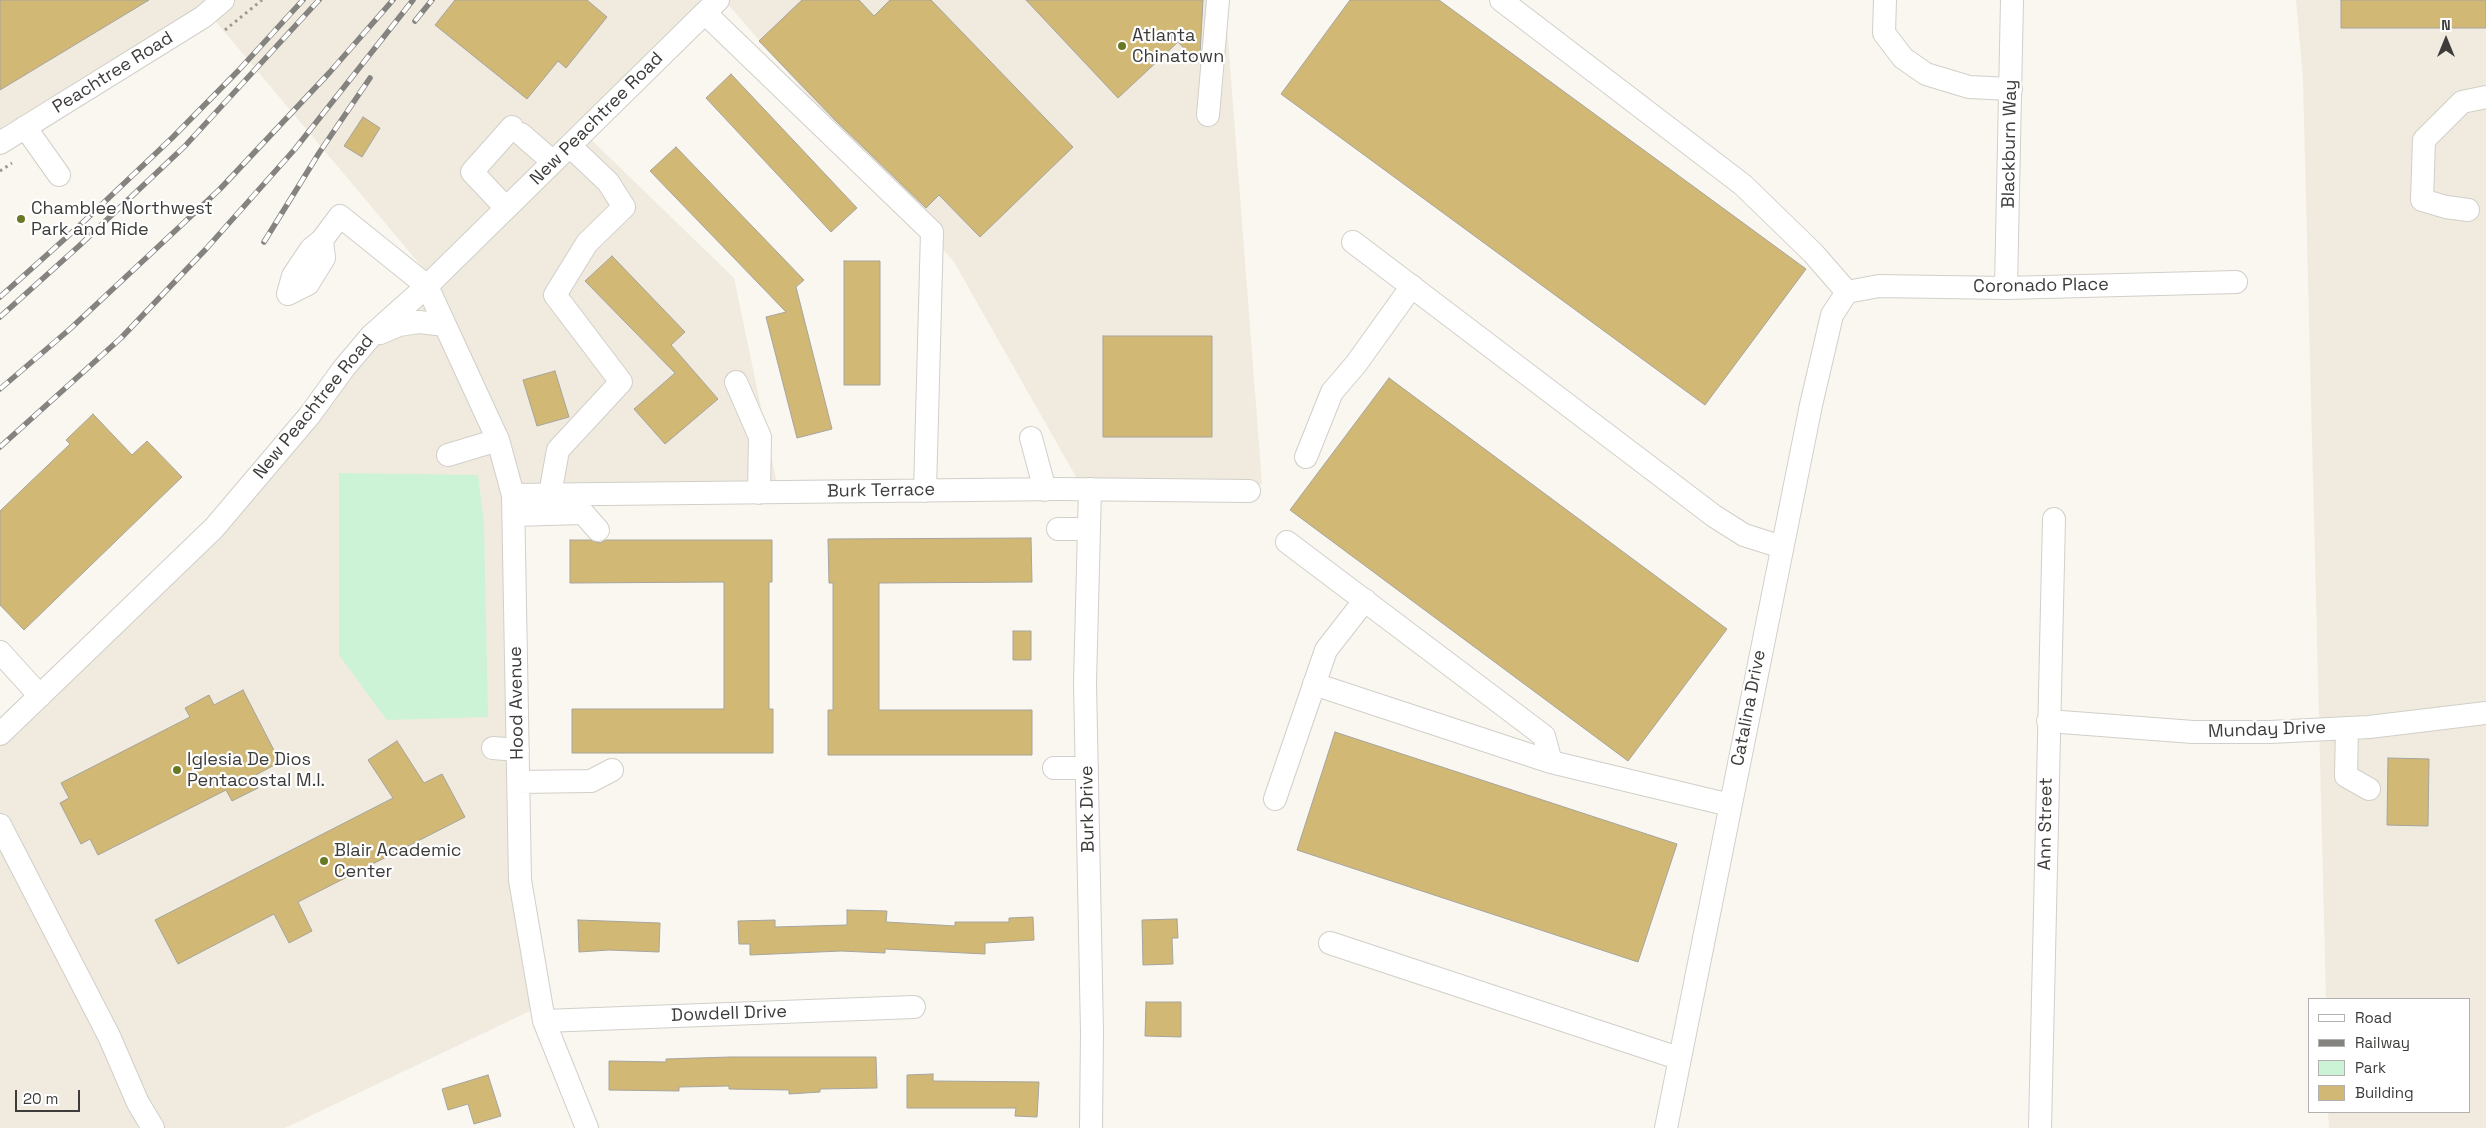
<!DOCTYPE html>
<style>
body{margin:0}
#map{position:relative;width:2486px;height:1128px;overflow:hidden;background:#f9f7f0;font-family:"Space Grotesk",sans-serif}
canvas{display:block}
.legend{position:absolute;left:2308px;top:998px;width:162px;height:115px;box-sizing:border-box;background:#fff;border:1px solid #b1b1b0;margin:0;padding:6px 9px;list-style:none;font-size:15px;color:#3d3c3a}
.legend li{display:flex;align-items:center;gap:10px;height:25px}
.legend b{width:25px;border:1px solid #b1b1b0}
.north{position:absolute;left:2421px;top:15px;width:50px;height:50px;-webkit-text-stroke:4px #fff;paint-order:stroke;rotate:0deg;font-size:14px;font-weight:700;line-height:20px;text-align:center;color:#3d3c3a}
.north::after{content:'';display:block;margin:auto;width:18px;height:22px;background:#3d3c3a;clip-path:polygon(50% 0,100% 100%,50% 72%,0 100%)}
.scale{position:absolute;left:15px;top:1090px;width:65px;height:22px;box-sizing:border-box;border:2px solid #3d3c3a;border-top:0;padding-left:6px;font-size:15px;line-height:18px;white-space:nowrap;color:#3d3c3a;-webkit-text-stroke:4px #fff;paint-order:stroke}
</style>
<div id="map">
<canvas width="2486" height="1128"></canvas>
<ul class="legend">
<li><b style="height:6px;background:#fff"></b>Road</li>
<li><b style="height:6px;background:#84837f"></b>Railway</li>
<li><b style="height:14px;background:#ccf3d5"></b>Park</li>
<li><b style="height:14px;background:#d1b874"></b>Building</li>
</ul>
<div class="north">N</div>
<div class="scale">20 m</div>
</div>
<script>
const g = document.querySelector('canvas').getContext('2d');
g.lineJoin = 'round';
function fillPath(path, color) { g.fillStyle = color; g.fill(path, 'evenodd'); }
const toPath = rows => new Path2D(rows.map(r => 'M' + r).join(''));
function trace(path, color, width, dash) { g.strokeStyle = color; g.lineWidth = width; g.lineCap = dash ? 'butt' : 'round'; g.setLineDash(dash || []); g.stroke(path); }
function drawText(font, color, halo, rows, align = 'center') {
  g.font = font + ' "Space Grotesk",sans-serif'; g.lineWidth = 4.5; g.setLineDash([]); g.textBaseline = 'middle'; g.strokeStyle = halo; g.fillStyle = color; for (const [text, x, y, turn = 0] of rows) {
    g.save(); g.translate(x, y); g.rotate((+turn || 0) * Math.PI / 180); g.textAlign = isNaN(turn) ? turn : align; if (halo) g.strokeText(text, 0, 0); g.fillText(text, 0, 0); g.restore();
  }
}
fillPath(toPath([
 [0,0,707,0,577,126,734,278,780,498,517,493,530,802,530,1011,285,1128,0,1128,0,736,161,584,433,280,212,17,0,150],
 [724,0,1225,0,1262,484,1080,484,954,262],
 [2296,0,2486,0,2486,1128,2329,1128,2328,1112,2470,1112,2470,999,2326,999,2303,79]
]), '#f0ebde');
fillPath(toPath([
 [339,473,478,475,484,523,488,717,387,720,339,655]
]), '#ccf3d5');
const building = toPath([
 [0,0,149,0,0,90,0,0],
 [455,0,587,0,607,17,566,68,558,61,527,99,435,25,455,0],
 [802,0,859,0,874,16,890,0,931,0,1073,147,980,237,939,195,926,208,836,121,759,41,802,0],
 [1026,0,1203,0,1200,54,1194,59,1178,42,1118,98,1026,0],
 [1350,0,1439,0,1806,269,1705,405,1281,94,1350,0],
 [2341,0,2486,0,2486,28,2341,28,2341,0],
 [731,74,857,208,831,232,706,98,731,74],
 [363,117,380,128,362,157,344,146,363,117],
 [676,147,804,280,796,287,832,429,797,438,766,317,786,312,650,171,676,147],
 [612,256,685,332,671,345,718,399,665,444,634,409,675,373,585,281,612,256],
 [844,261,880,261,880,385,844,385,844,261],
 [1103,336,1212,336,1212,437,1103,437,1103,336],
 [555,371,569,417,537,426,523,380,555,371],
 [1389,378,1727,629,1628,761,1290,510,1389,378],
 [93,414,132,455,147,441,182,477,24,630,0,605,0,511,70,444,66,440,93,414],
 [1031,538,1032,582,879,583,879,710,1032,710,1032,755,828,755,828,710,833,710,833,583,829,583,828,539,1031,538],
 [570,540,590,540,600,543,606,540,772,540,772,582,769,582,769,709,773,709,773,753,572,753,572,709,724,709,724,582,570,583,570,540],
 [1013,631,1031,631,1031,660,1013,660,1013,631],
 [243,690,280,762,252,777,258,788,232,801,226,790,98,855,90,839,81,844,60,803,69,798,61,783,190,717,185,708,209,695,214,705,243,690],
 [1335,732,1677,844,1638,962,1297,850,1335,732],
 [397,741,424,783,442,774,465,817,298,902,312,931,289,943,274,914,178,964,155,920,393,798,368,760,397,741],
 [2388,758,2429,759,2428,826,2387,825,2388,758],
 [847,910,887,911,886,922,955,926,955,922,1009,922,1009,918,1033,917,1034,940,985,943,985,954,885,949,885,953,841,951,750,955,750,944,739,944,738,921,775,920,775,927,847,925,847,910],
 [1177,919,1178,938,1172,938,1173,964,1143,965,1142,920,1177,919],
 [578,920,660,923,659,952,609,950,579,952,578,920],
 [1146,1002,1181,1002,1181,1037,1145,1036,1146,1002],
 [730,1057,876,1057,877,1088,820,1089,820,1092,789,1094,789,1090,729,1089,729,1086,679,1087,679,1091,609,1090,609,1061,666,1062,666,1059,730,1057],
 [933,1074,933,1081,1039,1082,1037,1117,1015,1116,1016,1108,907,1108,907,1075,933,1074],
 [488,1075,501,1116,474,1124,468,1104,448,1110,442,1089,488,1075]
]);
fillPath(building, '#d1b874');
trace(building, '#a6a49e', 1);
const minor = toPath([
 [1501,0,1743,185,1813,253,1847,292],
 [1885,0,1884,33,1903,58,1926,74,1969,87,2011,89],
 [705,13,932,232,925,491],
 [1208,115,1218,0],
 [25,127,59,175],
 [521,134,553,162],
 [0,143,203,17,223,0],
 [506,208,472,172,512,127],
 [2468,210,2446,207,2422,200,2424,140,2462,102,2486,97],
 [1353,242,1714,516,1744,535,1782,547],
 [2006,288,2012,0],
 [1847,292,1879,286,2006,288,2236,282],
 [288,294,293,276,311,249,322,240,340,216,427,286,498,440,513,495,520,880,544,1021,587,1128],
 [288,294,308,284,324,258,322,240],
 [380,333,399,325,419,322,445,325],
 [736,382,760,437,759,493],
 [1031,438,1045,490],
 [448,455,498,440],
 [1306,457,1332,392,1356,364,1412,286],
 [1090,489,1085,683,1092,1032,1091,1128],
 [550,494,558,450,621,382,555,295,587,243,624,207,608,182,570,146],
 [513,495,1060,489,1249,491],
 [514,515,583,513,598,530],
 [1058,529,1089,529],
 [1287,542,1544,736,1551,762,1730,805],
 [0,652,40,696],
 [1314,684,1551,762],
 [2048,721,2193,732,2270,732,2369,727,2486,713],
 [2347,728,2346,776,2369,789],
 [0,734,214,528,309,416,344,368,371,336,427,286,718,0],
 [493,748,518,750],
 [1054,768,1087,768],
 [519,782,591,781,612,770],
 [1275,799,1326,650,1365,600],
 [0,825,109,1036,138,1103,153,1128],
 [1330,943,1678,1058],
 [544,1021,914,1007],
 [1666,1128,1811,405,1832,315,1847,292],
 [2040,1128,2054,519]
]);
trace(minor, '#d1cfc9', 24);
trace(toPath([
 [225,30,262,0],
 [0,171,12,163]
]), '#999893', 3, [2.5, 4]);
trace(minor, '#fff', 22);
const rail = toPath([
 [415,21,432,0],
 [264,242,319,153,370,78],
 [0,297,78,227,172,138,238,71,303,0],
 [0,317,79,246,185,146,319,0],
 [0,389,70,329,220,189,330,72,393,0],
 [0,447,121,338,206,249,295,149,413,0]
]);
trace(rail, '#84837f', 5.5);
trace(rail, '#fff', 4, [11]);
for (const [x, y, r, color] of [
 [1122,46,5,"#6a7824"],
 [21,219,5,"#6a7824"],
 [177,770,5,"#6a7824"],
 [324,861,5,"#6a7824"]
]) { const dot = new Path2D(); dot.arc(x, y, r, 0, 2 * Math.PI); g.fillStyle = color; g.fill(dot); trace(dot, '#fff', 2); }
drawText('18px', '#3d3c3a', '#fff', [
 ["Atlanta",1132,36],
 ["Chinatown",1132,57],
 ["Chamblee Northwest",31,209],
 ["Park and Ride",31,230],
 ["Iglesia De Dios",187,760],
 ["Pentacostal M.I.",187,781],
 ["Blair Academic",334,851],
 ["Center",334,872]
], 'left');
drawText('18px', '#3d3c3a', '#fff', [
 ["Peachtree Road",113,73,-32],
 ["New Peachtree Road",597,119,-45],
 ["Blackburn Way",2010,144,-89],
 ["Coronado Place",2041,286,-1],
 ["New Peachtree Road",314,407,-51],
 ["Burk Terrace",881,491,-1],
 ["Hood Avenue",517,703,-91],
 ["Catalina Drive",1749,708,-79],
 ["Munday Drive",2267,730,-2],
 ["Burk Drive",1088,809,-91],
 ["Ann Street",2046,824,-89],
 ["Dowdell Drive",729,1014,-2]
]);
</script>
